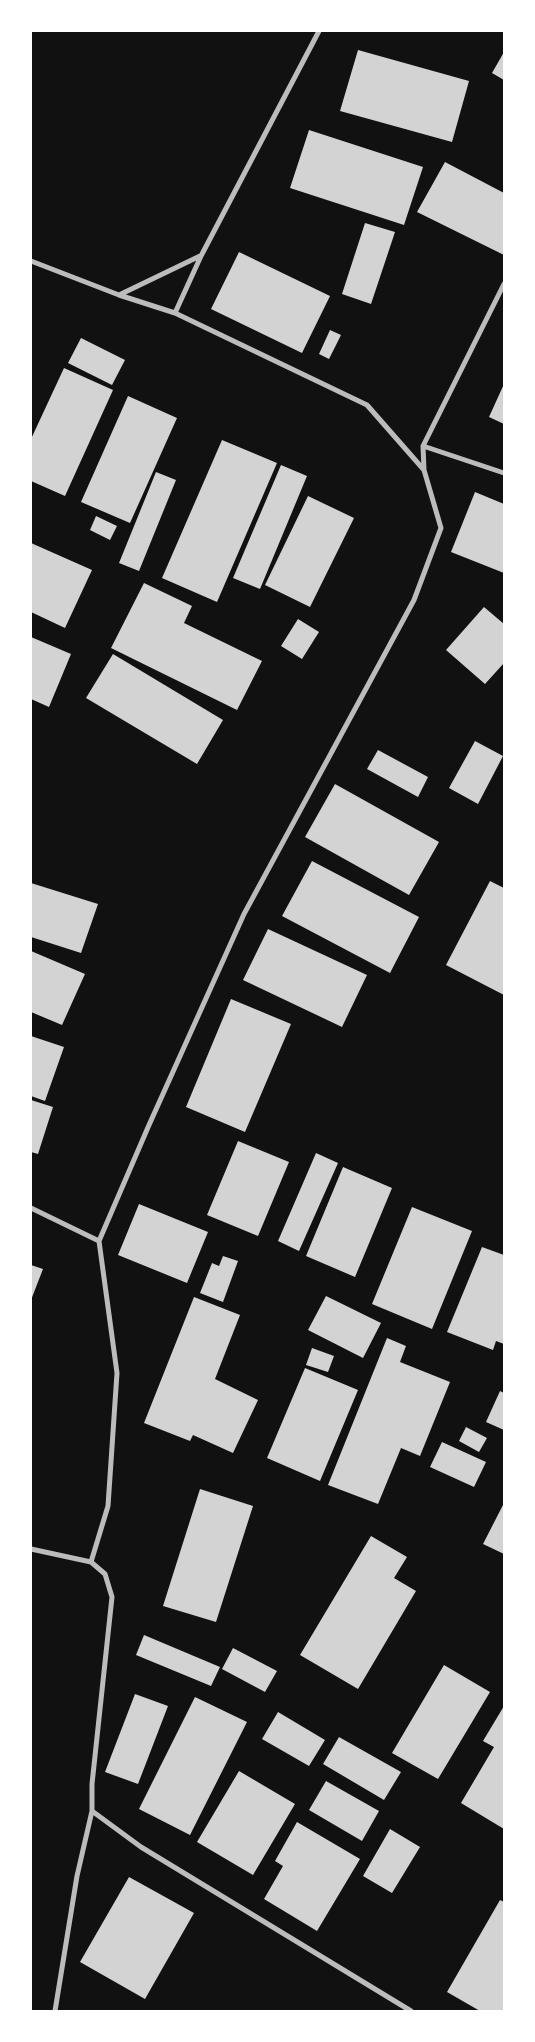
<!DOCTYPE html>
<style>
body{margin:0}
#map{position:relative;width:535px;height:2042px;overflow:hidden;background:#111;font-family:"Archivo Narrow",sans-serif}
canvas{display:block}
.frame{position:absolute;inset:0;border:32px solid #fff;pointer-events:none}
</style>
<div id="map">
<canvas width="535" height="2042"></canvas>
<div class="frame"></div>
</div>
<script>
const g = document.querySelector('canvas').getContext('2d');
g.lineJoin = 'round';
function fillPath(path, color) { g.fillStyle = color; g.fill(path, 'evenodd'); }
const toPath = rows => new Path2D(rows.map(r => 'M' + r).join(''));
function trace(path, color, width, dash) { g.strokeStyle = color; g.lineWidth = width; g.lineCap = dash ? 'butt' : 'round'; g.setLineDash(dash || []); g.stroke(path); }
fillPath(toPath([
 [358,50,469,81,452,142,340,111],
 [504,52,504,80,492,73],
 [309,130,423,167,404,225,290,188],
 [445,162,504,193,504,255,417,212],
 [365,223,395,232,371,304,342,294],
 [239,252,330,296,302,353,211,309],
 [330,330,341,335,329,359,319,354],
 [81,338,125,360,112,385,68,363],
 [64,368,113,390,65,496,31,481,31,439],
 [504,384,504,424,489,417],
 [128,396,177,418,130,523,81,502],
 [222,440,277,463,217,602,162,578],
 [281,465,307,476,260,589,233,578],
 [156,472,176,480,139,571,119,563],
 [475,492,504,504,504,573,451,552],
 [308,496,354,518,310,607,265,585],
 [96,516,117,526,110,540,90,530],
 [31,543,92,570,65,628,31,612],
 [144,583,192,606,184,623,262,661,237,710,111,648],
 [484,607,504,624,504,663,485,684,446,650],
 [298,619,319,632,302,659,281,646],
 [31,637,71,654,49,707,31,699],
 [113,654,223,720,197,764,86,698],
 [475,741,503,756,478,804,449,788],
 [378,750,428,777,418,797,367,769],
 [335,784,439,842,409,895,305,837],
 [312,861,419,917,390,973,282,916],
 [490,881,504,888,504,995,446,965],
 [31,883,98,904,81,953,31,937],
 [268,929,367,975,342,1027,243,980],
 [31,951,85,974,62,1025,31,1012],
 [231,999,291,1024,245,1132,186,1107],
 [31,1036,64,1047,45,1101,31,1096],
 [31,1100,53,1107,38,1154,31,1152],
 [238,1141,289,1162,258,1236,207,1215],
 [316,1153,338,1163,299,1251,278,1241],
 [343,1167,392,1188,355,1277,306,1256],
 [139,1204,208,1232,187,1283,118,1255],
 [412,1207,472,1231,432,1329,372,1304],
 [482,1247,504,1255,504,1344,496,1341,493,1350,447,1332],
 [223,1256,238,1261,223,1302,200,1293,212,1263,219,1266],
 [31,1265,43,1269,31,1300],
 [326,1296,381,1323,363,1358,308,1330],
 [194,1297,240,1315,215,1379,258,1400,233,1453,193,1435,190,1441,144,1423],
 [387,1338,406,1346,400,1362,450,1382,420,1456,401,1448,378,1504,328,1485],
 [312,1348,334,1356,328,1372,306,1365],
 [305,1368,358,1390,320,1481,267,1458],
 [500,1391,504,1393,504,1430,486,1422],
 [466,1427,487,1438,479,1452,459,1441],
 [442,1442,486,1462,474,1487,430,1467],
 [200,1489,253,1506,216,1622,163,1606],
 [504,1503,504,1554,483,1544],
 [371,1536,407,1557,394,1578,416,1591,358,1689,300,1655],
 [144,1635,220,1667,211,1686,136,1655],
 [233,1648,277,1671,265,1692,222,1669],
 [444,1665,490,1692,438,1779,392,1753],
 [135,1694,168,1706,138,1784,105,1772],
 [195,1697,247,1722,190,1835,139,1809],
 [504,1706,504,1829,461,1803,494,1747,483,1741],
 [278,1712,325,1740,309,1766,262,1739],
 [339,1737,401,1772,384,1800,323,1764],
 [239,1771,295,1804,253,1875,197,1842],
 [326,1781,379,1811,362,1841,309,1810],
 [297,1822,360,1859,317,1931,264,1899,283,1866,275,1861],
 [390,1829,420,1847,392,1893,363,1876],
 [129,1877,194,1913,145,1999,80,1962],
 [500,1900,504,1902,504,2011,480,2011,447,1992]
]), '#d3d3d3');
trace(toPath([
 [31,261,119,295,175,313,367,405,424,470],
 [119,295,200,256],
 [175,313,201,256,319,31],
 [423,446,504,473],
 [31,1208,99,1241],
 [31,1549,91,1562,105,1574,112,1597,92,1784,92,1811,141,1847,411,2011],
 [91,1562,108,1506,117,1373,99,1241,149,1125,244,914,414,600,441,528,424,470,423,446,504,284],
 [55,2011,77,1876,92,1811]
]), '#bcbcbc', 5);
</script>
